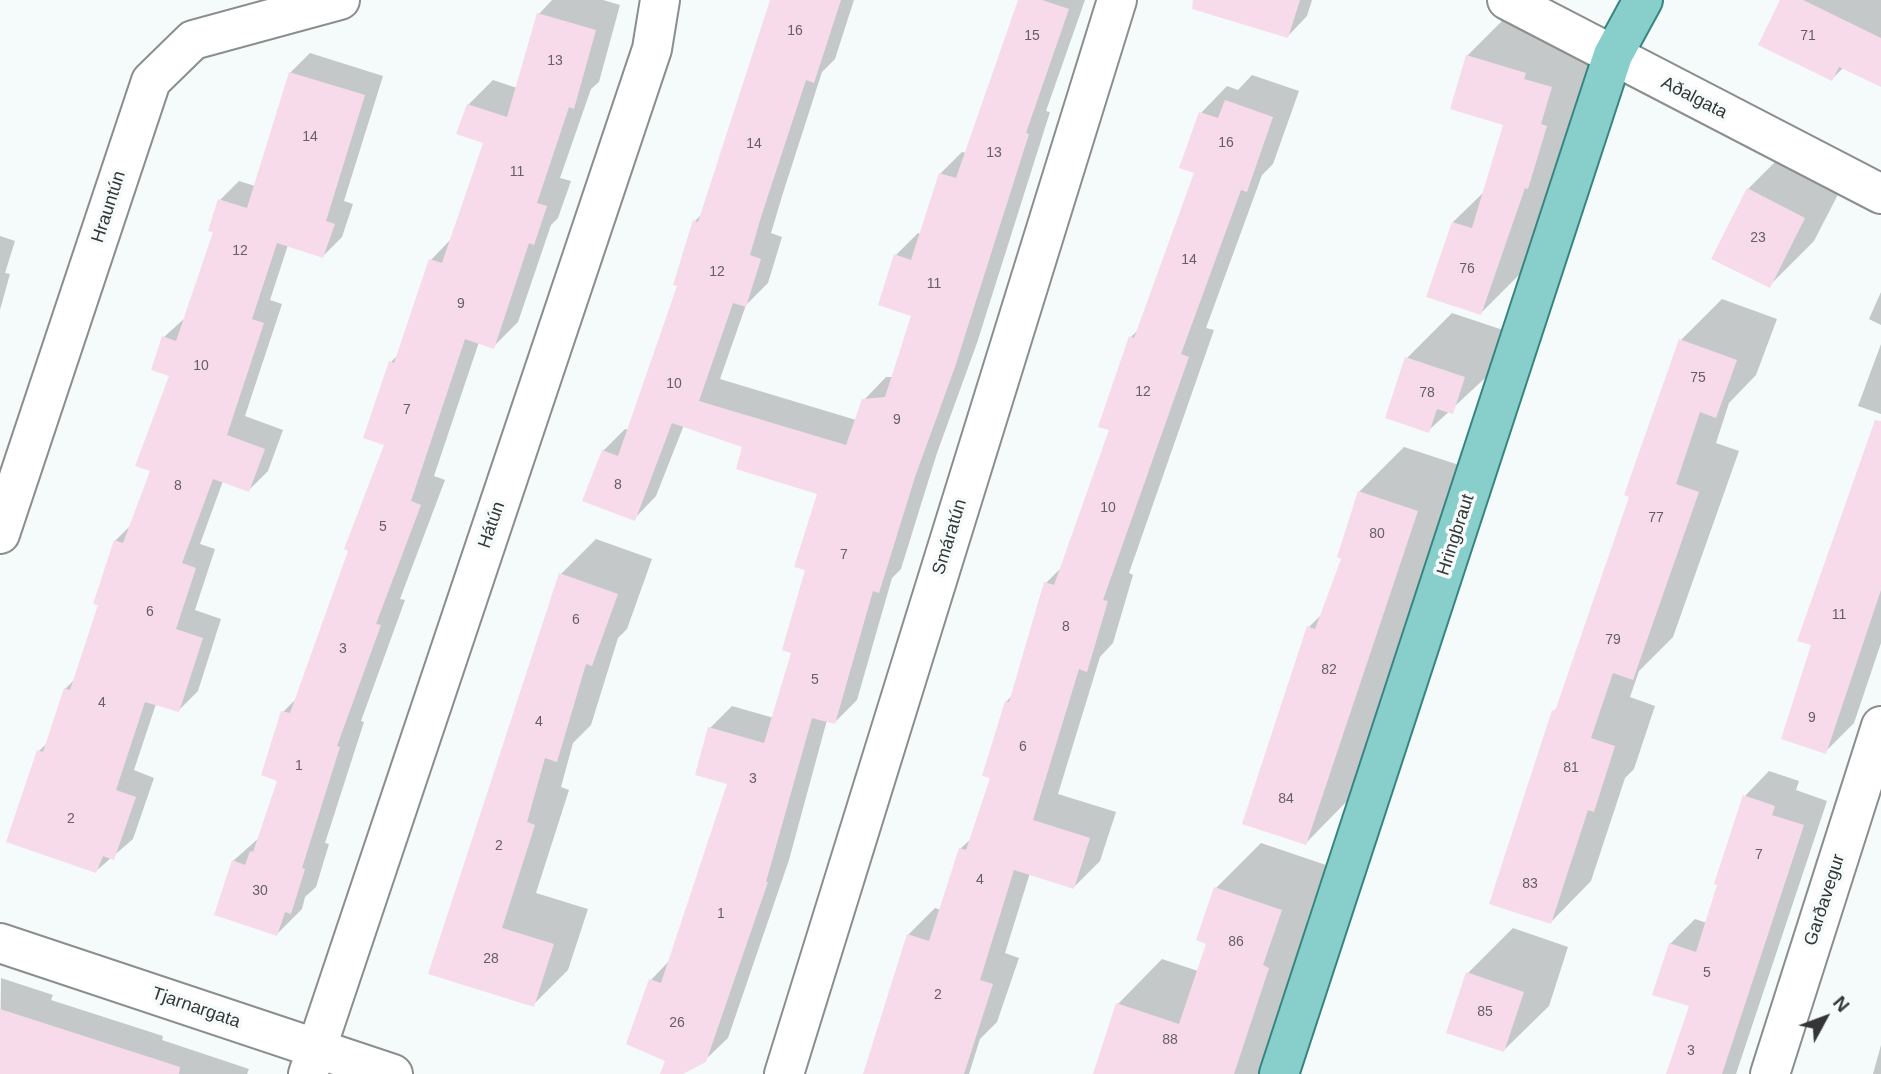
<!DOCTYPE html>
<meta charset="utf-8">
<style>
body{margin:0}
#map{position:relative;width:1881px;height:1074px;overflow:hidden;background:#f5fbfa;font-family:Arial,sans-serif}
canvas{display:block}
.north{position:absolute;left:1790px;top:983px;width:70px;height:70px;-webkit-text-stroke:5px #f5fbfa;paint-order:stroke;rotate:49deg;font-size:19px;font-weight:700;line-height:28px;text-align:center;color:#353737}
.north::after{content:'';display:block;margin:auto;width:24px;height:32px;background:#353737;clip-path:polygon(50% 0,100% 100%,50% 72%,0 100%)}
</style>
<div id="map">
<canvas width="1881" height="1074"></canvas>
<div class="north">N</div>
</div>
<script>
const g = document.querySelector('canvas').getContext('2d');
g.lineJoin = 'round';
function fillPath(path, color) { g.fillStyle = color; g.fill(path, 'evenodd'); }
const toPath = rows => new Path2D(rows.map(r => 'M' + r).join(''));
function trace(path, color, width, dash) { g.strokeStyle = color; g.lineWidth = width; g.lineCap = dash ? 'butt' : 'round'; g.setLineDash(dash || []); g.stroke(path); }
function drawText(font, color, halo, rows, align = 'center') {
  g.font = font + ' Arial,sans-serif'; g.lineWidth = 7; g.setLineDash([]); g.textBaseline = 'middle'; g.strokeStyle = halo; g.fillStyle = color; for (const [text, x, y, turn = 0] of rows) {
    g.save(); g.translate(x, y); g.rotate((+turn || 0) * Math.PI / 180); g.textAlign = isNaN(turn) ? turn : align; if (halo) g.strokeText(text, 0, 0); g.fillText(text, 0, 0); g.restore();
  }
}
fillPath(toPath([
 [552,0,603,0,620,5,599,82,591,89,560,178,571,181,558,218,551,225,518,322,493,347,479,342,434,476,445,480,400,599,405,600,361,721,364,722,325,843,329,844,316,887,305,897,302,909,277,934,233,861,260,837,279,780,283,712,298,697,386,444,391,362,399,354,431,260,452,238,485,142,468,105,493,80,517,88,539,14],
 [771,0,854,0,835,59,822,72,783,193,771,233,782,237,768,283,746,305,720,379,856,420,864,400,886,377,894,377,913,315,896,255,918,233,921,234,940,174,962,152,967,153,1019,0,1085,0,1046,111,1050,112,977,343,937,453,901,569,892,578,857,700,835,722,827,720,789,860,728,1038,705,1060,680,1074,662,1074,667,1060,651,980,670,960,729,783,710,728,732,706,774,718,793,651,819,493,744,446,684,425,656,496,634,519,603,451,625,429,629,430,679,285,695,221,703,213],
 [1238,0,1312,0,1307,16,1288,36],
 [1782,0,1881,0,1881,85,1844,67,1832,79],
 [1512,11,1595,43,1585,79,1591,81,1526,268,1481,313,1453,222,1485,191,1505,123,1467,56],
 [310,53,383,76,344,201,353,204,342,237,323,256,288,245,270,300,282,304,245,416,283,430,268,471,249,490,223,481,200,544,215,549,195,610,221,619,198,691,178,711,156,704,134,770,154,778,133,839,96,871,39,751,48,742,65,689,76,678,100,604,115,541,132,524,153,470,172,375,164,337,185,318,215,231,220,200,239,181,255,186,290,73],
 [1252,75,1299,91,1273,164,1262,175,1206,328,1214,330,1129,573,1133,575,1113,643,1100,657,1058,794,1116,812,1100,861,1074,887,1030,873,1005,953,1019,958,997,1022,980,1039,969,1074,864,1074,908,935,935,908,941,910,960,849,972,838,992,777,1006,702,1013,694,1046,583,1062,567,1111,429,1131,337,1139,329,1196,172,1182,167,1201,113,1227,86,1238,90],
 [1793,144,1849,173,1814,241,1769,286,1748,189],
 [0,236,15,241,5,273,10,274,0,310],
 [1881,292,1881,325,1869,319],
 [1722,299,1777,319,1756,375,1729,403,1716,443,1739,451,1673,637,1639,671,1630,697,1655,706,1634,769,1625,778,1591,881,1551,922,1554,711,1559,706,1632,496,1626,494,1681,340],
 [1452,313,1509,332,1497,367,1428,431,1407,358],
 [1881,344,1881,414,1858,406],
 [1881,431,1881,643,1854,723,1825,752],
 [1404,447,1462,466,1350,798,1306,843,1309,627,1323,613,1343,558,1359,492],
 [596,539,652,559,627,629,618,638,591,725,573,743,561,787,569,790,536,893,588,909,568,970,533,1005,430,973,561,574],
 [1769,771,1799,781,1796,790,1827,801,1736,1074,1668,1074,1691,1005,1670,944,1695,919,1707,923,1720,884,1716,883,1745,796],
 [1261,843,1326,865,1307,921,1313,923,1282,1074,1094,1074,1118,1004,1162,959,1198,971,1208,943,1198,939,1216,888],
 [1513,928,1568,947,1549,1006,1504,1050,1468,973],
 [1,978,53,995,51,1000,163,1036,162,1040,249,1069,247,1074,0,1074],
 [1881,1045,1881,1074,1873,1074]
]), '#0003');
fillPath(toPath([
 [770,0,841,0,814,83,806,80,761,217,750,255,761,259,746,307,733,303,699,401,846,445,862,399,885,397,911,316,878,305,894,254,911,260,939,173,956,178,1018,0,1042,0,1069,9,1026,133,1029,134,955,367,915,477,879,593,873,591,835,724,812,718,766,882,768,882,706,1062,683,1074,660,1074,665,1061,626,1044,649,979,661,983,727,784,695,775,708,727,764,743,791,653,782,650,805,570,794,567,817,494,736,469,742,447,672,423,635,521,582,501,602,450,618,456,677,286,673,285,693,220,698,222],
 [1193,0,1300,0,1288,38,1192,9],
 [1780,0,1803,0,1881,38,1881,87,1839,67,1832,81,1758,45],
 [537,13,596,30,574,109,569,107,537,203,547,206,534,245,529,243,494,349,465,339,411,501,421,505,376,624,381,625,337,746,340,747,302,868,305,869,291,914,285,912,277,936,214,915,232,860,245,865,250,851,253,852,277,781,261,775,281,711,290,713,348,551,344,549,384,445,363,438,389,361,394,363,429,259,442,263,483,143,456,134,467,104,507,117],
 [1466,55,1526,73,1524,79,1552,87,1541,124,1547,126,1528,189,1525,188,1481,315,1426,297,1452,222,1472,228,1503,125,1450,109],
 [289,72,365,95,326,221,335,224,323,258,277,243,252,319,264,323,227,435,265,449,249,492,213,479,182,563,196,568,176,629,203,638,179,712,145,702,116,790,136,797,114,860,103,856,96,873,6,842,37,750,43,752,64,688,70,690,98,605,93,604,114,540,123,543,150,471,135,466,169,376,151,370,162,336,176,341,213,232,208,231,218,199,247,208],
 [1225,100,1273,117,1247,192,1241,190,1181,354,1189,357,1103,600,1108,601,1087,672,1079,669,1033,820,1090,838,1074,889,1014,870,980,980,993,984,964,1074,863,1074,907,934,929,941,959,848,966,850,990,778,982,776,1005,701,1009,702,1044,582,1054,585,1109,430,1098,427,1129,336,1134,338,1194,173,1179,168,1199,112,1218,118],
 [1747,188,1805,218,1770,288,1711,259],
 [1679,339,1737,360,1716,418,1700,412,1676,484,1699,492,1633,680,1613,673,1591,738,1615,746,1594,812,1588,810,1551,924,1489,904,1552,710,1555,711,1629,497,1624,495],
 [1405,357,1465,377,1453,414,1437,409,1429,433,1385,418],
 [1875,420,1881,421,1881,590,1826,754,1781,739,1811,645,1797,641],
 [1358,491,1418,511,1306,845,1242,824,1307,626,1315,629,1341,559,1337,557],
 [559,573,618,594,592,666,586,664,557,762,545,758,527,822,535,825,502,928,554,944,534,1007,428,974],
 [1743,795,1775,806,1772,815,1804,825,1722,1074,1666,1074,1689,1006,1652,995,1669,943,1696,952,1717,885,1714,884],
 [1214,887,1282,910,1263,965,1269,968,1234,1074,1093,1074,1116,1003,1179,1024,1206,944,1196,940],
 [1466,972,1524,992,1504,1052,1446,1033],
 [0,1009,180,1067,179,1074,0,1074]
]), '#f7dbea');
const minor = toPath([
 [1507,0,1881,194],
 [0,534,151,81,193,40,340,0],
 [0,943,393,1074],
 [308,1074,652,49,660,0],
 [784,1074,1117,0],
 [1770,1074,1881,726]
]);
const major = toPath([
 [1279,1074,1613,55,1643,0]
]);
trace(minor, '#8a8f8e', 42);
trace(major, '#378480', 42);
trace(minor, '#fff', 38);
trace(major, '#88cecb', 38);
drawText('14px', '#666064', null, [
 ["16",795,31],
 ["15",1032,36],
 ["71",1808,36],
 ["13",555,61],
 ["14",310,137],
 ["16",1226,143],
 ["14",754,144],
 ["13",994,153],
 ["11",517,172],
 ["23",1758,238],
 ["12",240,251],
 ["14",1189,260],
 ["76",1467,269],
 ["12",717,272],
 ["11",934,284],
 ["9",461,304],
 ["10",201,366],
 ["75",1698,378],
 ["10",674,384],
 ["12",1143,392],
 ["78",1427,393],
 ["7",407,410],
 ["9",897,420],
 ["8",618,485],
 ["8",178,486],
 ["10",1108,508],
 ["77",1656,518],
 ["5",383,527],
 ["80",1377,534],
 ["7",844,555],
 ["6",150,612],
 ["11",1839,615],
 ["6",576,620],
 ["8",1066,627],
 ["79",1613,640],
 ["3",343,649],
 ["82",1329,670],
 ["5",815,680],
 ["4",102,703],
 ["9",1812,718],
 ["4",539,722],
 ["6",1023,747],
 ["1",299,766],
 ["81",1571,768],
 ["3",753,779],
 ["84",1286,799],
 ["2",71,819],
 ["2",499,846],
 ["7",1759,855],
 ["4",980,880],
 ["83",1530,884],
 ["30",260,891],
 ["1",721,914],
 ["86",1236,942],
 ["28",491,959],
 ["5",1707,973],
 ["2",938,995],
 ["85",1485,1012],
 ["26",677,1023],
 ["88",1170,1040],
 ["3",1691,1051]
]);
drawText('18px', '#353737', '#f5fbfa', [
 ["Aðalgata",1694,98,27],
 ["Hrauntún",109,207,-72],
 ["Hátún",492,525,-71],
 ["Hringbraut",1456,535,-72],
 ["Smáratún",950,537,-73],
 ["Garðavegur",1825,900,-72],
 ["Tjarnargata",196,1008,19]
]);
</script>
